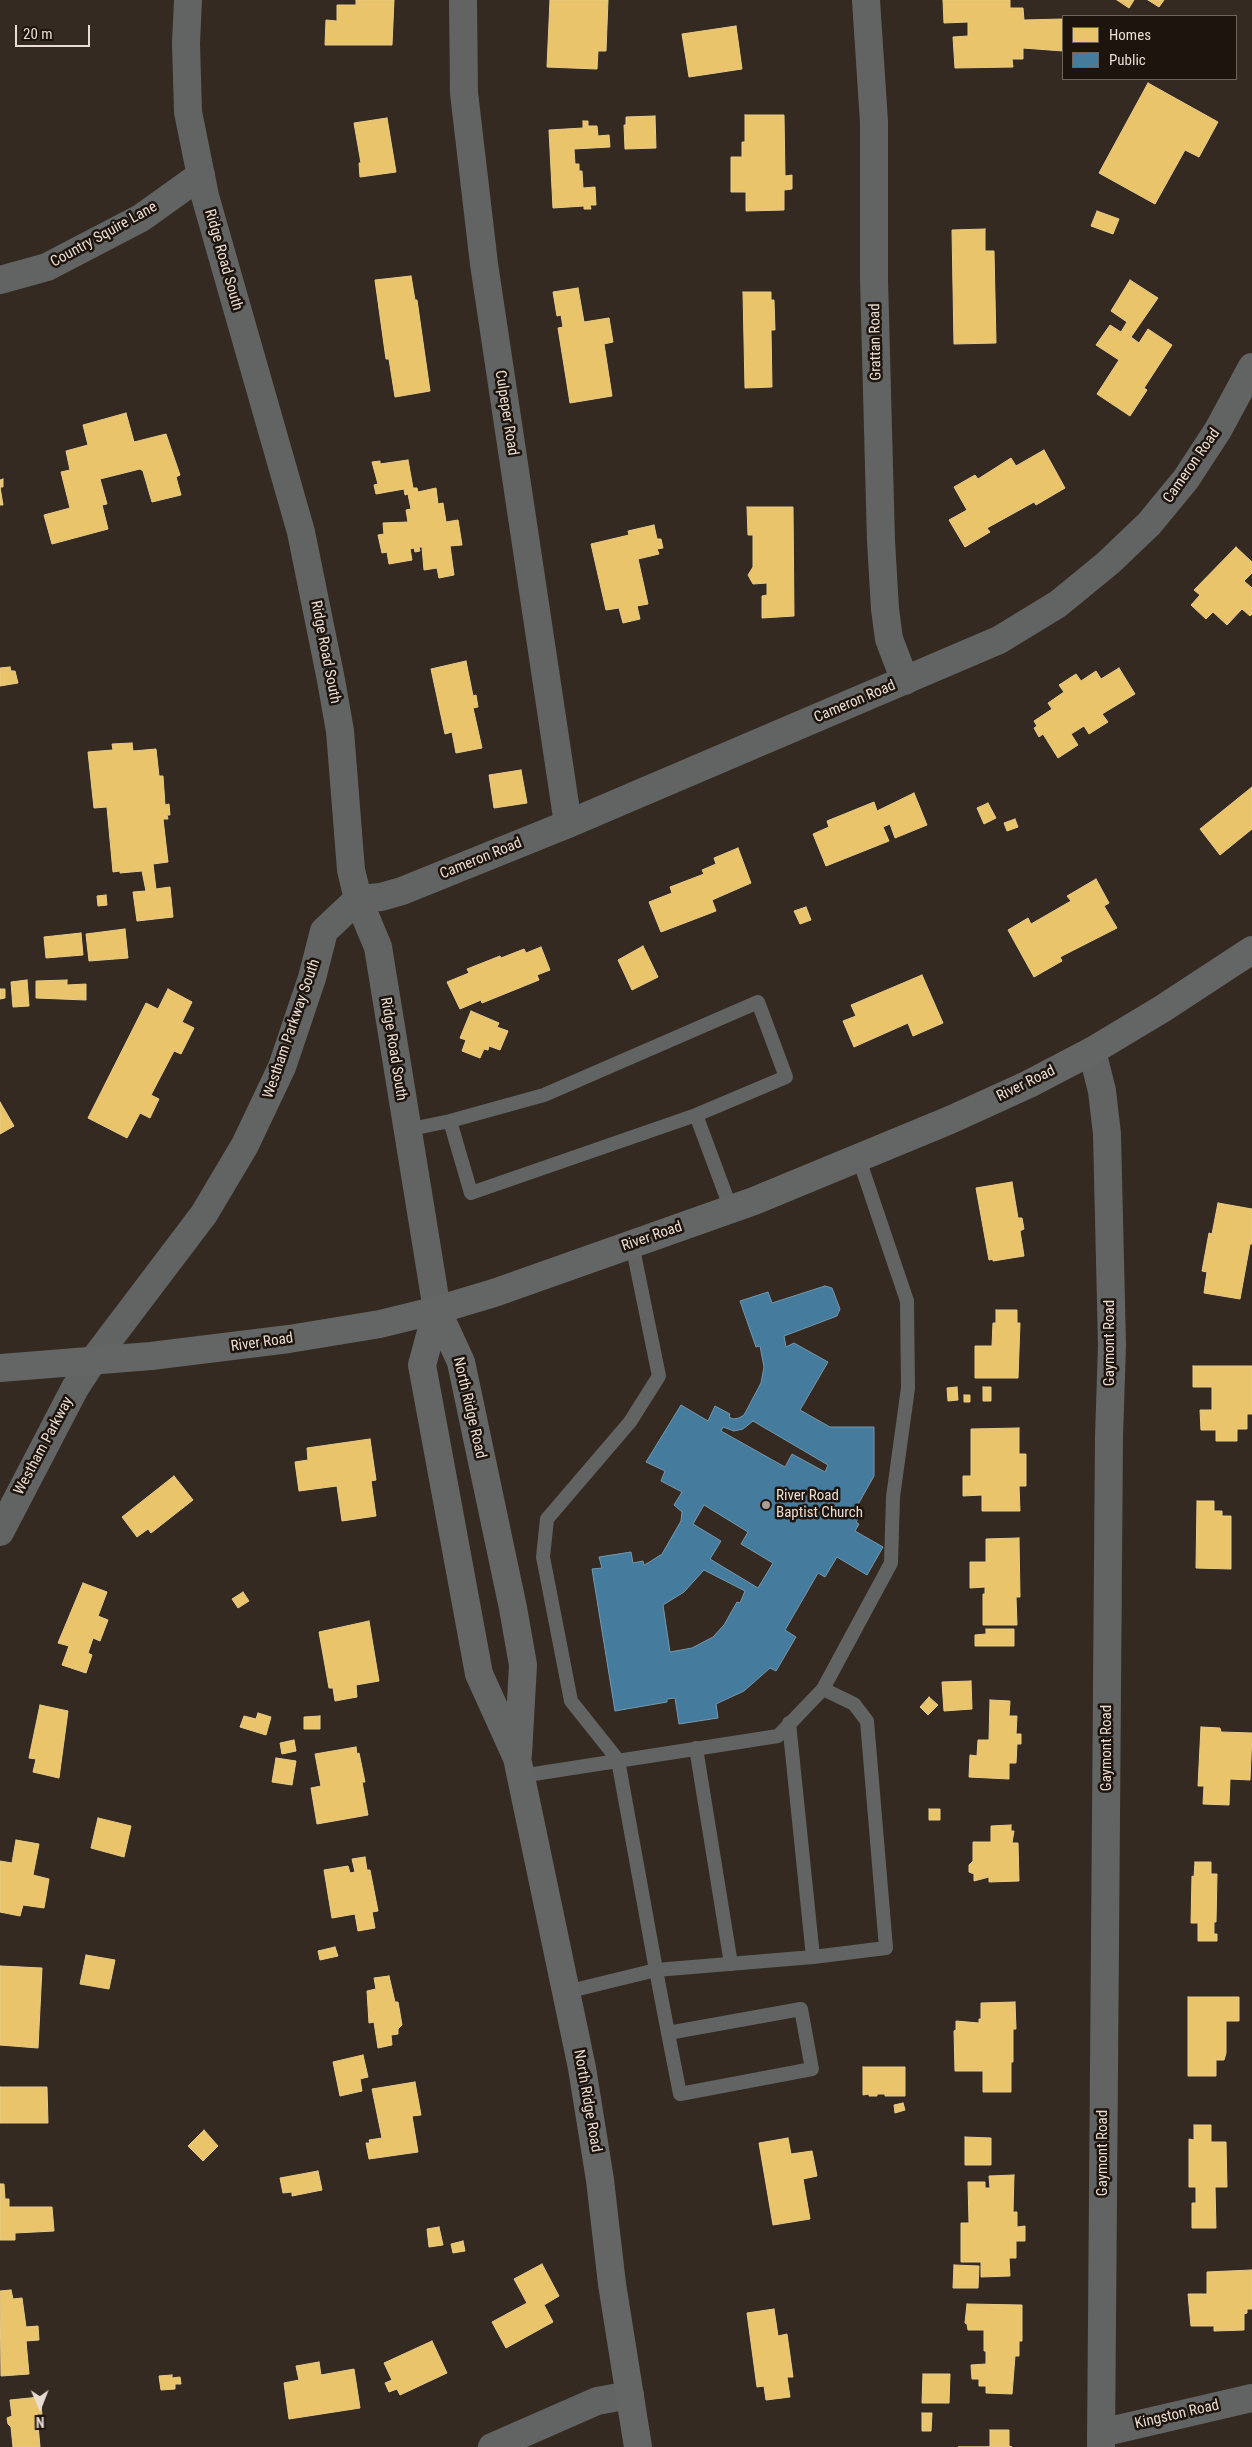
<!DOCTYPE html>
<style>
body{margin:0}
#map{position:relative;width:1252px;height:2447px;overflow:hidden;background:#342a21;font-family:"Roboto Condensed",sans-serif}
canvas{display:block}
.legend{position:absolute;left:1062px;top:15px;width:175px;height:65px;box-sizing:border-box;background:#1d140d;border:1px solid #6f645c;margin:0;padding:6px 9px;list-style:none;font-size:15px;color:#e9dcd2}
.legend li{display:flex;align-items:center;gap:10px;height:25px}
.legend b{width:25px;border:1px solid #6f645c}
.north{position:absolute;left:15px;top:2382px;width:50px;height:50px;-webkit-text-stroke:4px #1d140d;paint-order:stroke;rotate:179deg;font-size:14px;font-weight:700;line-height:20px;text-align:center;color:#e9dcd2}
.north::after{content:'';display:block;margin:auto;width:18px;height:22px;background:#e9dcd2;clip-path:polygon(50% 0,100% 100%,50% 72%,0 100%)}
.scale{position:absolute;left:15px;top:25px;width:75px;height:22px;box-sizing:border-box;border:2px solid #e9dcd2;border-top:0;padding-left:6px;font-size:15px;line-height:18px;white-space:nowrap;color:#e9dcd2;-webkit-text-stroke:4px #1d140d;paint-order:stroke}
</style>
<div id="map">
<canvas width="1252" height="2447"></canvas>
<ul class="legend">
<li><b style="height:14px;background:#e9c46a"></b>Homes</li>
<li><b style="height:14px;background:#457b9d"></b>Public</li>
</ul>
<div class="north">N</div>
<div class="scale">20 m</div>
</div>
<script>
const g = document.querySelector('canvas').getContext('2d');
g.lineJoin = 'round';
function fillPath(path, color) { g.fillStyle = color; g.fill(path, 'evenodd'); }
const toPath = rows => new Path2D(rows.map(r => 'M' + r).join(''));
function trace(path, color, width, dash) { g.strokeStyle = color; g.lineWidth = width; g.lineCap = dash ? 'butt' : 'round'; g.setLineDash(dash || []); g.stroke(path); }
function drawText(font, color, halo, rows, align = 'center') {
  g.font = font + ' "Roboto Condensed",sans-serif'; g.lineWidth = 5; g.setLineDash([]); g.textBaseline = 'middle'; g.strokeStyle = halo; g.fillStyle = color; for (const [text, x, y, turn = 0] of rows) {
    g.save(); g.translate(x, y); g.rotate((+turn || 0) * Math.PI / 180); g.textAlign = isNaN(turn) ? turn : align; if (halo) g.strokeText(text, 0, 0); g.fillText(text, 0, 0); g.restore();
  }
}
const homes = toPath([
 [356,0,394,0,392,45,325,45,326,20,337,21,337,5,356,5,356,0],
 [550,0,608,0,606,51,598,51,597,69,547,67,550,0],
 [943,0,1010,0,1010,8,1023,8,1024,20,1063,19,1063,51,1023,48,1023,59,1012,59,1013,67,955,68,953,37,968,36,968,22,944,23,943,0],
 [1117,0,1134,0,1129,8,1117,0],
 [1148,0,1164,0,1159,7,1148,0],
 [736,26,742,69,689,77,682,34,736,26],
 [1148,83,1218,122,1199,157,1185,150,1155,204,1099,173,1148,83],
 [745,115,784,115,785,176,792,175,792,189,784,190,784,210,746,211,746,192,731,192,731,157,742,157,742,142,745,142,745,115],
 [655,116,656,148,625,149,624,125,626,125,626,117,655,116],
 [387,118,396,172,360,177,359,163,361,163,354,123,387,118],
 [583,121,588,121,588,126,597,126,598,136,609,135,610,147,574,149,575,164,579,164,579,171,582,171,583,188,595,187,596,205,590,205,591,209,584,209,584,206,553,208,549,130,583,128,583,121],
 [1097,211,1119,219,1113,234,1091,226,1097,211],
 [985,229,985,251,994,251,996,343,954,344,952,230,985,229],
 [411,276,415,300,417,300,430,391,395,397,389,359,386,359,375,280,411,276],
 [1130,280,1158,298,1131,337,1139,343,1148,329,1172,345,1144,388,1147,390,1130,416,1097,394,1119,360,1096,345,1110,325,1121,332,1127,322,1111,311,1130,280],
 [578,288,584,322,609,318,613,342,604,344,612,396,570,403,558,328,563,327,561,315,557,316,553,292,578,288],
 [743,292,771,292,771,300,774,300,775,330,771,330,772,387,745,388,743,292],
 [126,413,134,442,166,434,180,475,176,477,181,495,152,502,143,471,140,469,100,479,107,504,102,505,108,529,52,544,44,515,70,508,61,472,70,470,66,451,88,445,83,425,126,413],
 [1044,450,1065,488,1036,505,1034,502,987,528,990,532,965,547,949,520,967,510,954,487,975,475,978,479,1011,458,1016,466,1044,450],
 [408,460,413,488,417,488,418,492,436,488,438,504,443,503,446,522,458,520,462,545,450,546,454,575,439,578,437,568,424,570,422,547,419,547,420,551,415,552,414,548,410,549,412,560,389,564,387,552,382,553,378,535,384,534,383,523,408,522,406,510,411,509,408,494,405,495,404,489,376,494,374,485,378,484,372,462,380,461,380,464,408,460],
 [3,479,3,487,0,487,3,505,0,505,0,480,3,479],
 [747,507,793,507,794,616,762,618,762,596,767,595,767,583,753,584,748,575,753,567,753,535,748,535,747,507],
 [654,525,657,539,661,539,663,548,657,549,659,554,638,559,648,604,637,606,640,619,623,623,619,608,606,610,591,544,629,535,628,531,654,525],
 [1236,547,1252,562,1252,573,1244,581,1252,588,1252,614,1250,616,1242,609,1227,625,1213,612,1206,619,1191,605,1200,595,1194,590,1236,547],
 [466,661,473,696,476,695,478,707,473,708,482,748,456,753,452,732,445,734,431,669,466,661],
 [10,667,11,671,15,671,18,683,0,686,0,668,10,667],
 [1119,668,1135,694,1102,714,1108,722,1089,734,1084,726,1071,734,1078,745,1058,758,1043,734,1039,737,1034,728,1037,726,1034,721,1052,709,1048,703,1064,692,1059,685,1076,674,1081,681,1096,671,1101,679,1119,668],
 [132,743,133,751,156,749,159,776,163,776,165,805,169,804,170,815,167,815,168,819,163,819,168,862,153,864,156,889,170,887,173,917,137,921,133,892,146,891,142,871,120,873,120,871,113,872,107,807,94,808,88,752,113,750,112,744,132,743],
 [521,770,527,803,494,808,489,775,521,770],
 [1252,787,1252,829,1220,855,1200,829,1252,787],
 [914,793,927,825,895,838,890,824,883,827,889,841,826,866,813,834,829,827,827,821,874,802,877,811,914,793],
 [988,803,996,818,984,824,977,808,988,803],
 [1015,819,1018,827,1007,831,1004,823,1015,819],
 [738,848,751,883,712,900,716,911,661,932,649,902,672,893,670,887,704,874,702,870,716,864,714,858,738,848],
 [1096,879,1109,903,1104,906,1117,928,1060,957,1062,961,1034,977,1008,930,1028,918,1031,924,1071,901,1067,896,1096,879],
 [106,895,107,905,98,906,97,896,106,895],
 [806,907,811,920,800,924,794,911,806,907],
 [125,929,128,958,89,961,86,934,125,929],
 [81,933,83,955,46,958,44,937,81,933],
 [643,946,658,977,632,990,618,960,643,946],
 [541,947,550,970,537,975,539,980,482,1003,481,1000,460,1009,447,982,469,973,467,969,500,956,501,958,524,949,526,953,541,947],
 [922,975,943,1023,913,1036,908,1023,854,1047,843,1021,856,1016,851,1005,922,975],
 [27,980,29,1006,13,1007,11,982,27,980],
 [67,980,67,985,86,984,86,1000,36,998,36,981,67,980],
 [0,989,5,989,5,998,0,999,0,989],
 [168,989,192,1002,182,1022,194,1028,181,1054,174,1051,151,1095,159,1099,150,1118,140,1113,127,1138,88,1118,146,1003,158,1009,168,989],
 [471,1011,499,1023,497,1027,508,1031,500,1050,489,1046,488,1050,484,1049,480,1058,462,1051,466,1040,460,1038,471,1011],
 [0,1102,14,1126,0,1134,0,1102],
 [1012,1182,1018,1218,1022,1218,1024,1229,1020,1231,1024,1256,993,1261,993,1259,989,1260,976,1188,1012,1182],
 [1218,1203,1252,1209,1252,1244,1250,1244,1240,1299,1204,1293,1207,1272,1202,1271,1209,1233,1212,1234,1218,1203],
 [996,1310,1017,1310,1017,1323,1020,1323,1018,1378,975,1378,975,1346,992,1346,993,1323,996,1323,996,1310],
 [1193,1366,1252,1366,1252,1414,1247,1414,1247,1429,1237,1429,1237,1441,1216,1441,1216,1430,1201,1430,1200,1410,1212,1410,1212,1387,1193,1387,1193,1366],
 [957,1387,958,1400,948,1401,947,1388,957,1387],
 [983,1387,991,1387,991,1401,983,1401,983,1387],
 [964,1395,970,1395,970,1402,964,1402,964,1395],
 [1019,1428,1019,1454,1026,1454,1026,1486,1019,1486,1020,1511,982,1511,982,1495,963,1496,963,1476,971,1476,971,1429,1019,1428],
 [370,1439,376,1480,371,1481,376,1516,342,1521,337,1486,299,1491,295,1462,308,1460,307,1448,370,1439],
 [174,1476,193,1500,151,1533,148,1529,137,1537,122,1517,174,1476],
 [1197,1501,1214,1501,1214,1511,1222,1511,1222,1516,1231,1516,1231,1569,1196,1568,1197,1501],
 [1019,1538,1020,1597,1016,1597,1017,1625,983,1625,983,1594,985,1594,985,1587,970,1588,970,1562,986,1562,986,1539,1019,1538],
 [83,1583,107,1592,98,1616,108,1620,100,1641,93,1638,88,1653,92,1655,86,1673,62,1665,69,1646,58,1643,83,1583],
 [243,1592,249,1601,238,1608,232,1599,243,1592],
 [369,1621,379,1681,356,1685,357,1697,335,1701,333,1688,329,1688,319,1632,369,1621],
 [986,1629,1014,1629,1014,1646,975,1646,975,1635,986,1634,986,1629],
 [971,1681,972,1709,944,1711,942,1682,971,1681],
 [929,1697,938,1705,928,1715,920,1707,929,1697],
 [990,1700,1010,1701,1009,1716,1017,1716,1016,1734,1021,1734,1021,1744,1017,1744,1016,1763,1009,1763,1009,1779,969,1777,970,1755,977,1756,978,1740,989,1740,990,1700],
 [40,1705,68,1711,59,1778,33,1772,36,1759,29,1758,40,1705],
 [258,1713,271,1717,266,1735,240,1727,244,1716,256,1719,258,1713],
 [320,1716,320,1729,304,1729,304,1717,320,1716],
 [1201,1727,1220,1728,1221,1732,1252,1733,1250,1780,1230,1779,1229,1805,1203,1804,1204,1786,1198,1786,1201,1727],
 [294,1740,296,1751,282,1754,280,1743,294,1740],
 [356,1747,357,1754,359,1753,365,1782,362,1782,368,1815,317,1824,311,1788,321,1786,315,1754,356,1747],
 [276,1758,296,1761,292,1785,272,1782,276,1758],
 [929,1809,940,1809,940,1820,929,1820,929,1809],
 [98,1818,131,1826,124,1857,91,1848,98,1818],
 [1011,1825,1011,1831,1014,1831,1012,1843,1018,1843,1019,1881,989,1882,989,1877,974,1881,974,1874,969,1872,969,1865,973,1861,973,1842,991,1842,991,1826,1011,1825],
 [16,1840,39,1844,33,1875,49,1879,44,1908,23,1905,20,1916,0,1912,0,1861,12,1863,16,1840],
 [365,1857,367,1870,370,1870,378,1911,372,1912,375,1928,358,1931,355,1914,332,1918,324,1870,348,1866,350,1873,355,1872,352,1859,365,1857],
 [1195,1862,1211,1862,1211,1874,1217,1874,1216,1922,1214,1922,1214,1934,1217,1934,1217,1941,1198,1941,1198,1923,1191,1923,1192,1876,1194,1877,1195,1862],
 [335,1947,338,1956,320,1960,318,1951,335,1947],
 [86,1955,115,1960,109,1989,80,1984,86,1955],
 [0,1966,42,1968,38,2048,0,2045,0,1966],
 [389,1976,395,2002,398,2002,402,2025,398,2029,398,2034,391,2035,392,2045,378,2048,374,2022,369,2023,367,1991,376,1989,374,1978,389,1976],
 [1188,1997,1239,1997,1239,2021,1226,2021,1226,2053,1224,2060,1216,2060,1216,2076,1188,2076,1188,1997],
 [1015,2002,1016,2029,1013,2029,1013,2062,1011,2062,1011,2092,983,2092,983,2071,955,2071,954,2031,956,2030,956,2021,979,2023,979,2019,981,2019,981,2003,1015,2002],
 [363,2055,368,2077,360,2079,362,2091,340,2096,333,2062,363,2055],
 [863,2067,905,2067,905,2096,885,2096,885,2094,877,2094,877,2096,869,2096,869,2094,863,2095,863,2067],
 [415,2082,421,2115,412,2116,418,2152,369,2159,366,2143,370,2143,369,2140,382,2138,372,2089,415,2082],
 [0,2087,47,2087,48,2123,0,2123,0,2087],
 [903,2103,905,2110,895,2113,894,2105,903,2103],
 [1194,2125,1211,2125,1211,2142,1226,2142,1227,2187,1215,2187,1216,2228,1192,2228,1192,2203,1196,2203,1196,2187,1189,2187,1189,2139,1194,2140,1194,2125],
 [204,2130,218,2146,203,2161,188,2146,204,2130],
 [965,2137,991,2138,991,2165,965,2165,965,2137],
 [788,2138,791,2154,812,2151,817,2176,803,2179,810,2219,773,2225,759,2143,788,2138],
 [318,2171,322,2190,292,2196,292,2192,283,2193,280,2178,318,2171],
 [1014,2175,1013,2212,1017,2212,1017,2227,1025,2226,1025,2241,1016,2241,1016,2258,1009,2258,1010,2276,981,2277,981,2262,961,2262,961,2223,969,2223,968,2182,985,2182,985,2188,990,2188,989,2176,1014,2175],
 [0,2184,4,2184,5,2199,9,2199,9,2207,52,2207,54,2231,15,2233,15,2240,0,2240,0,2184],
 [439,2227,443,2245,429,2247,427,2229,439,2227],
 [463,2241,465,2251,453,2253,451,2244,463,2241],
 [542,2264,559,2296,544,2305,553,2322,506,2348,492,2322,527,2303,514,2279,542,2264],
 [954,2265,979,2266,978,2288,953,2288,954,2265],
 [1252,2270,1252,2309,1247,2309,1247,2313,1244,2314,1244,2330,1214,2331,1214,2326,1191,2326,1188,2294,1207,2294,1207,2272,1252,2270],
 [11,2290,13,2299,22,2298,26,2327,38,2326,39,2340,26,2341,29,2374,1,2376,0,2291,11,2290],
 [967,2304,1022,2305,1022,2341,1019,2341,1019,2356,1015,2356,1012,2394,986,2393,986,2386,979,2386,979,2379,972,2379,971,2365,986,2364,986,2351,984,2351,984,2330,968,2330,967,2324,965,2323,967,2304],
 [774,2309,778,2336,787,2334,793,2377,787,2377,790,2397,766,2400,764,2386,757,2387,747,2313,774,2309],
 [432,2341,447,2373,400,2395,397,2389,389,2392,385,2383,392,2380,384,2363,432,2341],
 [319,2362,321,2375,354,2369,360,2408,289,2419,284,2383,299,2380,296,2366,319,2362],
 [923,2374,950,2374,949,2403,922,2403,923,2374],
 [172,2375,172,2378,180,2377,181,2384,175,2384,175,2389,161,2390,159,2376,172,2375],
 [40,2397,42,2414,37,2414,40,2447,13,2447,11,2427,8,2424,7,2418,12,2416,10,2400,40,2397],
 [922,2413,932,2413,931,2431,922,2431,922,2413],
 [990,2430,1009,2430,1009,2446,1012,2447,958,2447,990,2447,990,2430]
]);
fillPath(homes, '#e9c46a');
trace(homes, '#e9cb89', 1);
const public = toPath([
 [825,1286,832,1288,840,1309,837,1316,784,1336,786,1347,794,1343,828,1362,800,1410,830,1427,874,1427,874,1476,856,1508,862,1511,856,1522,859,1524,855,1531,883,1547,867,1575,837,1557,825,1577,818,1573,785,1630,796,1637,776,1671,770,1668,744,1691,716,1704,718,1718,679,1724,675,1698,667,1699,667,1702,615,1711,592,1569,602,1568,599,1557,631,1552,633,1563,643,1561,644,1565,648,1563,662,1554,681,1521,682,1512,674,1505,682,1492,661,1481,665,1471,646,1462,681,1405,708,1421,715,1406,730,1414,729,1417,733,1419,739,1418,744,1415,761,1383,764,1367,760,1346,756,1347,740,1301,768,1292,772,1303,825,1286],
 [753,1421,828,1465,825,1472,792,1454,785,1467,721,1431,723,1427,734,1431,743,1429,753,1421],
 [704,1505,748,1532,741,1544,773,1563,758,1588,710,1559,721,1541,693,1524,704,1505],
 [704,1570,745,1591,740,1603,737,1602,724,1625,713,1637,692,1648,670,1652,663,1605,684,1592,704,1570]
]);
fillPath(public, '#457b9d');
trace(public, '#7698ad', 1);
trace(toPath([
 [450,1121,544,1095,758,1002,786,1077,696,1115],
 [406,1130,450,1121,471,1193,696,1115,731,1209],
 [696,1748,731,1964],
 [521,1776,778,1736,823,1689,891,1563,893,1497,908,1388,907,1301,859,1159],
 [813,1957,886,1948,867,1721,854,1704,823,1689],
 [566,1992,656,1970,618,1760,571,1701,543,1557,547,1519,630,1422,659,1376,632,1244],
 [668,2033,801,2009,812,2069,680,2094,668,2033,656,1970,813,1957,789,1723]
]), '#626464', 14);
trace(toPath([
 [188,0,186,43,188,112,205,196,301,532,331,680,340,731,351,870,358,899,378,947,437,1310],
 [463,0,464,93,484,264,568,824],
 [866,0,874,122,874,279,881,541,885,609,889,639,905,681],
 [0,280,47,267,141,218,201,175],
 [1092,1051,1102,1091,1107,1134,1112,1345,1109,1437,1101,2447],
 [0,1532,75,1388,92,1362,204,1214,245,1145,282,1067,312,978,324,931,358,899,381,897,402,891,568,824,999,640,1058,604,1108,563,1149,524,1186,479,1218,430,1252,367],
 [1101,2433,1252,2398],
 [492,2447,597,2401,630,2395]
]), '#626464', 28);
trace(toPath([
 [437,1310,422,1365,479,1674,517,1758,582,2068,600,2180,612,2284,638,2447],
 [437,1310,461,1362,513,1608,523,1665,518,1754],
 [0,1368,151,1356,289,1339,380,1324,437,1310,494,1293,754,1201,950,1120,1029,1084,1092,1051,1162,1009,1252,950]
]), '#646665', 28);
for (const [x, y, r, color] of [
 [766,1505,5,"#aa9e94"]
]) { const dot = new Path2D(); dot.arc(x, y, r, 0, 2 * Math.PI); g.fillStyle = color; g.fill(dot); trace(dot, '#1d140d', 2); }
drawText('15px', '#e9dcd2', '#1d140d', [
 ["Country Squire Lane",104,235,-29],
 ["Ridge Road South",223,260,74],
 ["Grattan Road",876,342,-91],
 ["Culpeper Road",506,413,81],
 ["Cameron Road",1192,466,-55],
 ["Ridge Road South",325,652,79],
 ["Cameron Road",855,702,-23],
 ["Cameron Road",481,859,-22],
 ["Westham Parkway South",292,1029,-71],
 ["Ridge Road South",393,1049,81],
 ["River Road",1026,1084,-26],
 ["River Road",652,1237,-19],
 ["River Road",262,1343,-8],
 ["Gaymont Road",1110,1343,-90],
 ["North Ridge Road",469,1408,77],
 ["Westham Parkway",44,1446,-62],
 ["Gaymont Road",1107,1748,-90],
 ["North Ridge Road",587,2101,80],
 ["Gaymont Road",1103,2153,-90],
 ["Kingston Road",1177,2415,-13]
]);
drawText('15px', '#e9dcd2', '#1d140d', [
 ["River Road",776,1496],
 ["Baptist Church",776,1513]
], 'left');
</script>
